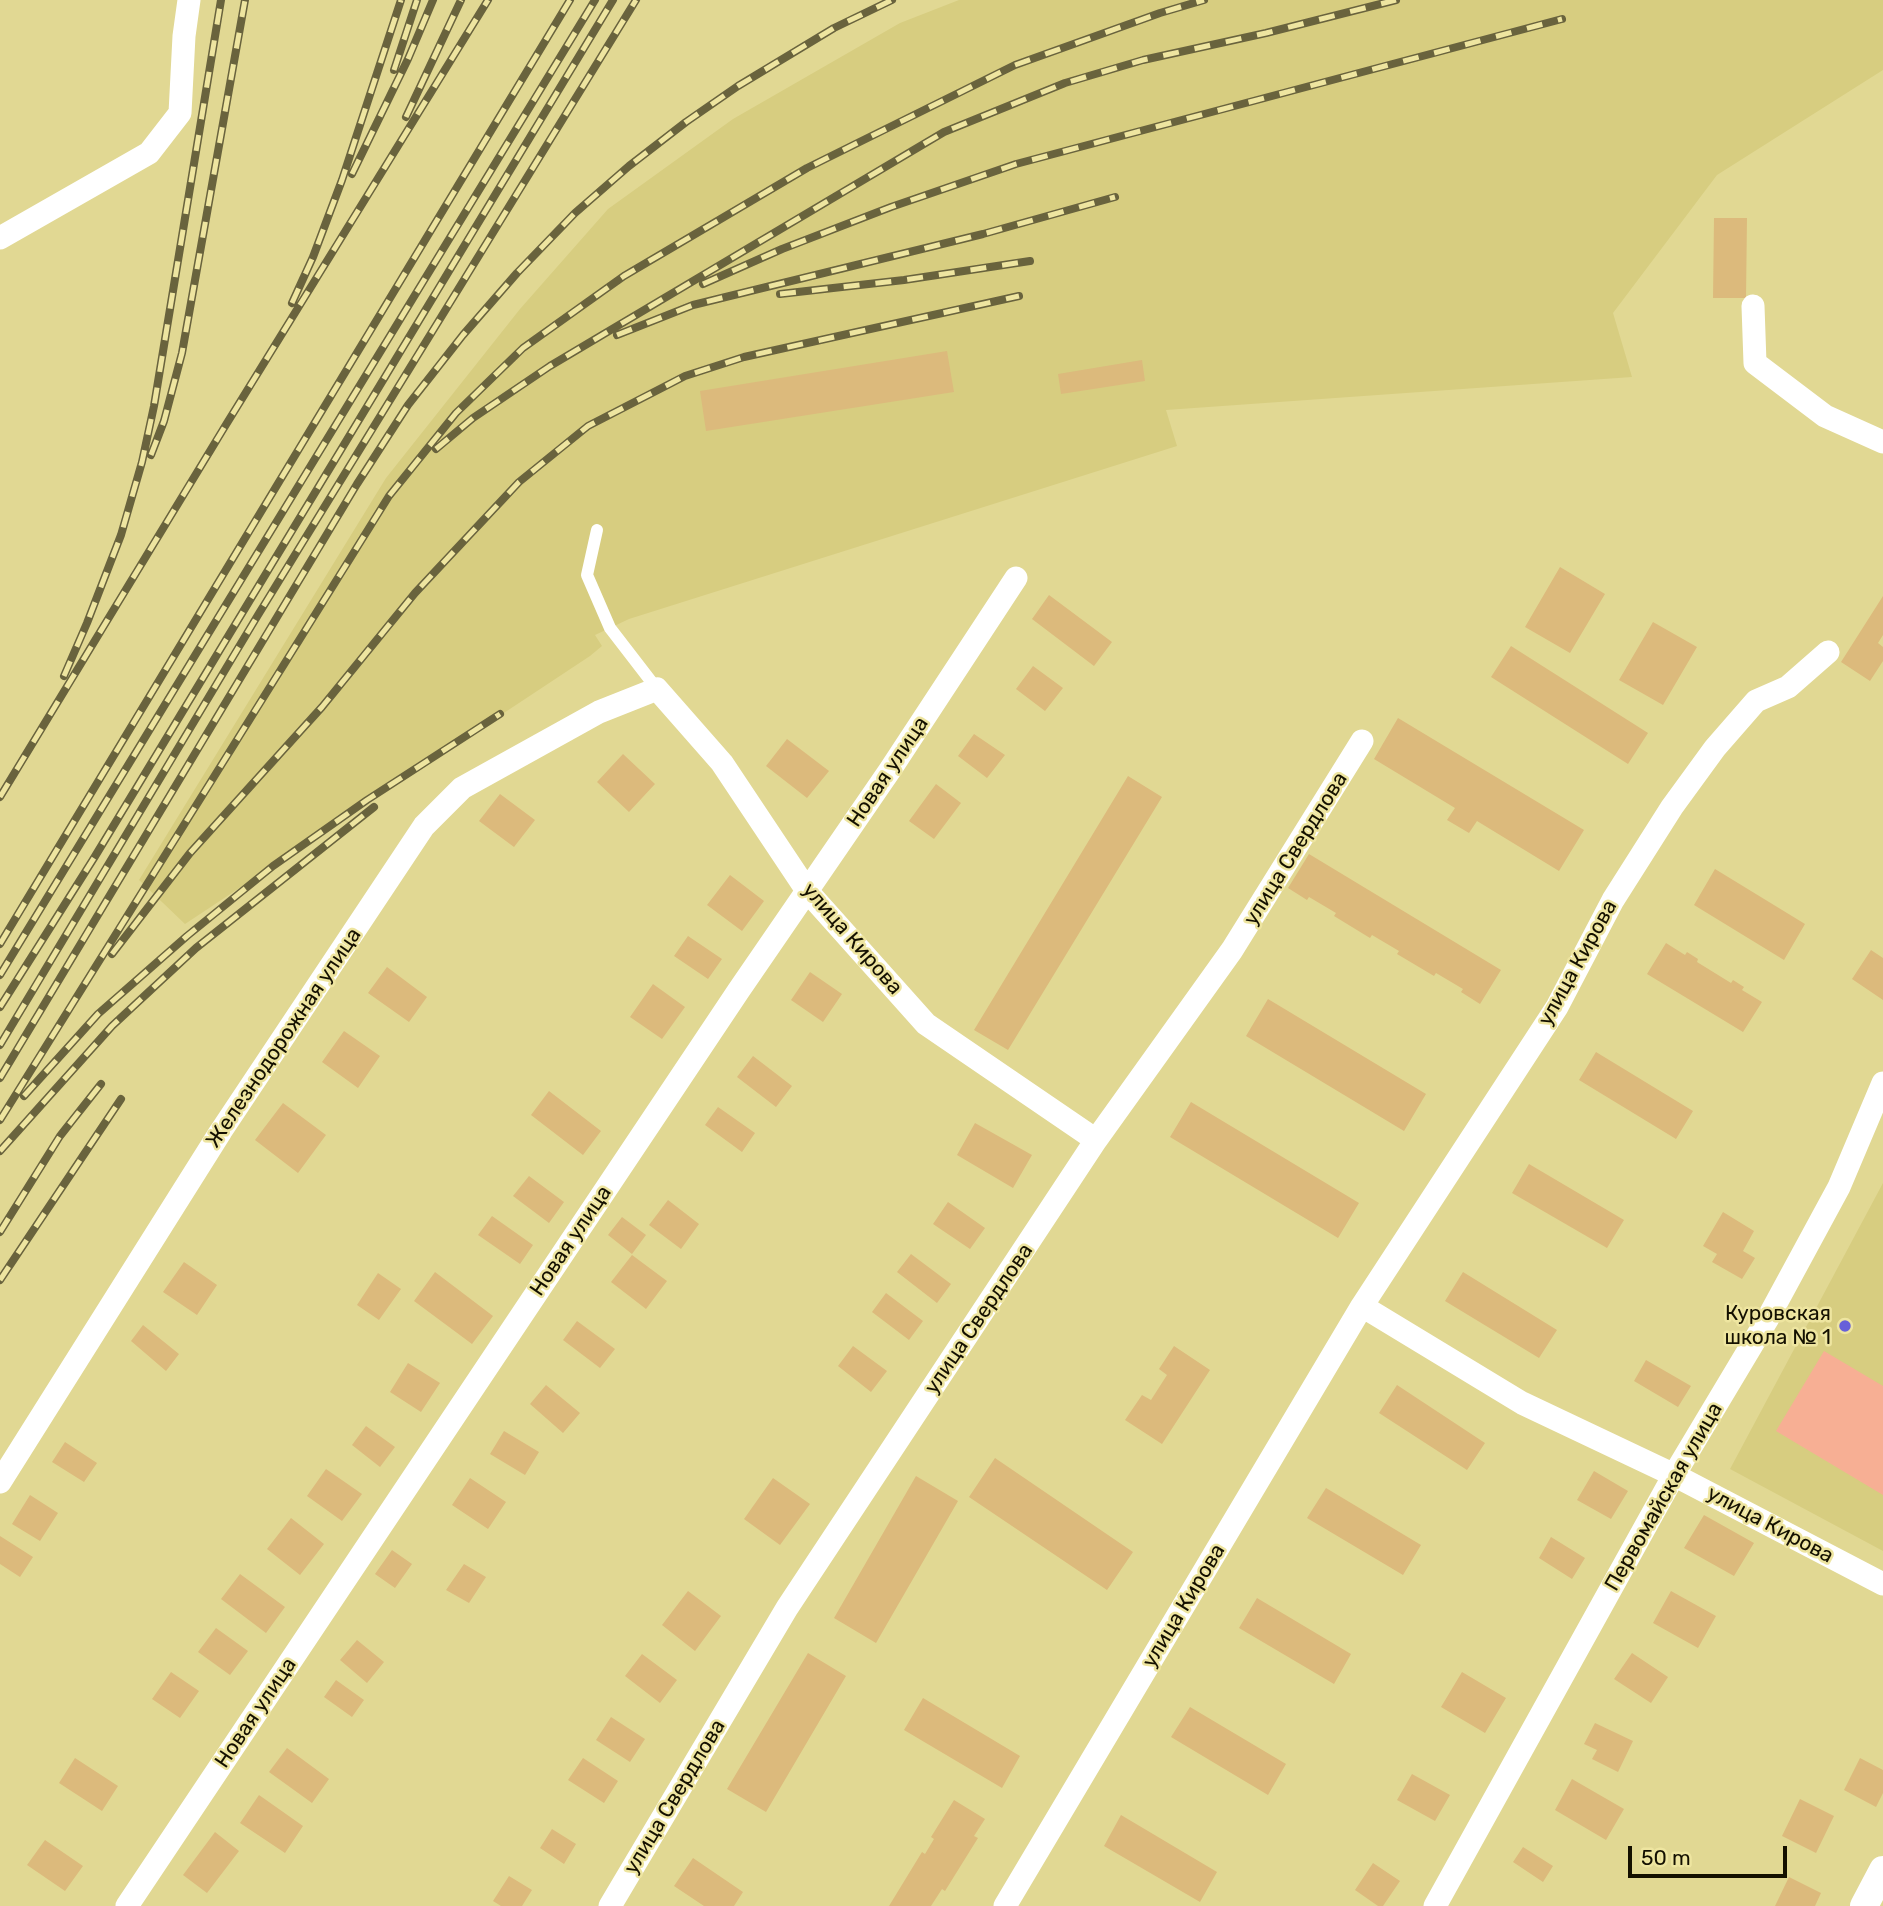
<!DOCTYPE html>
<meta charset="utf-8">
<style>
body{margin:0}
#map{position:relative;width:1883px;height:1906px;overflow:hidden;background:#e1d893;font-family:Rubik,sans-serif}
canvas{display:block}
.scale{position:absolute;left:1628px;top:1846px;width:159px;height:32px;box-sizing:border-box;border:4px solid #141000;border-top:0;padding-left:9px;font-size:21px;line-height:24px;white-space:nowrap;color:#141000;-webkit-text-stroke:5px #eee5a0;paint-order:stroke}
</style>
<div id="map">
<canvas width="1883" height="1906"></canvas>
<div class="scale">50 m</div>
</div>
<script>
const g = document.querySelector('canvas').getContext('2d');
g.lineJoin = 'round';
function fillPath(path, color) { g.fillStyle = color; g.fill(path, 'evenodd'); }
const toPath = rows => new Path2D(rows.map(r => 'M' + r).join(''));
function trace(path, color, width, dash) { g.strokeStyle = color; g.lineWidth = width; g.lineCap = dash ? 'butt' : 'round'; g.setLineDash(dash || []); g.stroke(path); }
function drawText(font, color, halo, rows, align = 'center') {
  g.font = font + ' Rubik,sans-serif'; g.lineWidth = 5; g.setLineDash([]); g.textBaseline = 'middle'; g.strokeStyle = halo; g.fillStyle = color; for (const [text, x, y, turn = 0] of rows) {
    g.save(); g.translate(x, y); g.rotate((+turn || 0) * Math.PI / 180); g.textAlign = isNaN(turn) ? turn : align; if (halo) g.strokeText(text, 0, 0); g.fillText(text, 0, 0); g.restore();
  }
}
fillPath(toPath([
 [959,0,1883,0,1883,70,1717,175,1613,313,1632,377,1166,410,1177,446,629,619,595,635,602,646,590,656,185,924,139,880,386,478,520,309,608,209,733,119,900,23],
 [1883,1183,1883,1551,1730,1469]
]), '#d7cd80');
fillPath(toPath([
 [1824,1351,1883,1386,1883,1495,1776,1431]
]), '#f7af94');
fillPath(toPath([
 [1714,218,1747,218,1746,298,1713,298],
 [947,351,954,392,706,431,700,391],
 [1142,360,1145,381,1061,394,1058,374],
 [1560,567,1605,594,1570,653,1525,627],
 [1049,595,1112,642,1094,666,1032,619],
 [1883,596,1883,635,1878,643,1883,647,1883,661,1870,681,1841,662],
 [1653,622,1697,647,1663,705,1619,680],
 [1511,646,1648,733,1628,764,1491,677],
 [1033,666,1063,688,1045,711,1016,689],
 [1398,718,1584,830,1559,871,1477,821,1469,833,1447,820,1455,808,1374,759],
 [974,734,1005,755,987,778,958,756],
 [787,739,829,771,807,798,766,766],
 [623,754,655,784,629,812,597,782],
 [1128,776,1162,797,1008,1050,974,1030],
 [936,784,961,803,934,839,909,821],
 [500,794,535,820,514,847,479,821],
 [1309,854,1501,970,1480,1004,1461,992,1463,989,1436,973,1434,976,1397,954,1399,951,1372,935,1370,938,1334,916,1336,913,1309,897,1307,900,1288,888],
 [1715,869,1805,924,1784,960,1694,905],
 [730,875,764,901,742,931,707,905],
 [688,936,722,959,708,979,674,956],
 [1666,943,1685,955,1687,952,1698,959,1697,962,1731,983,1733,980,1744,987,1742,990,1762,1002,1743,1032,1647,974],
 [1871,950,1883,958,1883,1000,1852,979],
 [387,967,427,997,409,1022,368,993],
 [810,972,842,994,823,1022,791,1000],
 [653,984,685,1007,662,1039,630,1017],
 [1268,999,1426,1094,1404,1131,1246,1036],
 [344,1031,380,1056,358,1088,322,1062],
 [1596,1052,1693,1111,1676,1139,1579,1080],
 [753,1056,792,1086,776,1107,737,1077],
 [549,1091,601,1131,583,1155,531,1115],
 [1191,1102,1359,1203,1338,1238,1170,1137],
 [283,1103,326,1135,298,1173,255,1140],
 [718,1107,755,1133,742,1152,705,1125],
 [975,1123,1032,1155,1013,1188,957,1155],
 [1529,1164,1624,1220,1607,1248,1512,1193],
 [529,1176,564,1202,549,1223,513,1196],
 [668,1200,699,1224,681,1249,649,1225],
 [948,1202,985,1228,970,1249,933,1224],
 [1723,1212,1754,1231,1743,1251,1755,1258,1742,1279,1712,1262,1717,1254,1703,1246],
 [492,1216,533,1245,520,1264,478,1235],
 [622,1217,646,1235,632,1254,608,1235],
 [911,1254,951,1284,937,1303,897,1272],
 [632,1255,667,1281,646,1309,611,1282],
 [184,1262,217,1285,197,1315,163,1292],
 [435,1272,493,1316,472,1344,414,1301],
 [1463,1272,1557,1330,1539,1358,1445,1301],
 [378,1273,401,1289,379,1320,357,1305],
 [886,1293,923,1321,909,1340,872,1312],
 [577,1321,615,1349,600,1368,563,1340],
 [143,1325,179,1354,166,1371,131,1341],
 [853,1346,887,1371,871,1392,838,1366],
 [1174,1346,1210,1370,1162,1444,1125,1420,1142,1395,1151,1400,1167,1375,1159,1369],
 [1646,1360,1691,1386,1678,1407,1634,1381],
 [408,1363,440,1383,421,1412,390,1392],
 [546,1385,580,1413,563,1433,530,1404],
 [1397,1385,1485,1443,1467,1470,1379,1413],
 [366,1426,395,1447,380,1467,352,1445],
 [504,1431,539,1452,525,1475,490,1454],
 [65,1442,97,1463,84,1482,52,1462],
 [995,1458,1133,1552,1107,1590,969,1497],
 [326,1469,362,1494,342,1521,307,1496],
 [1594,1471,1628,1491,1611,1519,1577,1500],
 [916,1476,958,1501,876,1643,834,1618],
 [470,1478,506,1502,488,1529,452,1505],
 [773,1478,810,1504,780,1545,744,1519],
 [1326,1488,1421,1545,1403,1575,1307,1518],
 [30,1495,58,1513,40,1541,12,1524],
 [1704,1515,1754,1543,1734,1576,1684,1548],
 [291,1518,324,1544,300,1575,267,1549],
 [0,1536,33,1557,20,1577,0,1564],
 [1551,1537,1585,1558,1572,1579,1539,1558],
 [392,1550,412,1564,395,1588,375,1574],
 [464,1564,486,1577,469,1603,446,1590],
 [240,1574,285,1607,266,1633,221,1599],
 [688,1591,721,1616,695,1651,662,1625],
 [1671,1591,1716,1616,1698,1648,1653,1623],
 [1257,1598,1351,1654,1334,1684,1239,1628],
 [216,1628,248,1651,230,1675,198,1652],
 [357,1640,384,1662,367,1683,340,1660],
 [808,1653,846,1676,766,1812,727,1789],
 [1632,1653,1668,1677,1651,1703,1614,1679],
 [642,1654,677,1680,660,1703,625,1676],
 [171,1672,199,1691,180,1718,152,1699],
 [1462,1672,1506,1698,1485,1733,1441,1707],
 [336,1680,364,1700,352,1717,324,1697],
 [923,1698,1020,1756,1002,1788,904,1730],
 [1190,1707,1286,1764,1268,1795,1171,1737],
 [611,1717,645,1739,630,1762,596,1740],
 [1595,1723,1633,1741,1618,1772,1592,1759,1597,1750,1584,1744],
 [287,1748,329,1779,312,1803,269,1772],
 [75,1758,118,1786,102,1811,59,1783],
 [583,1758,618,1781,604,1803,568,1780],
 [1860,1758,1883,1770,1883,1793,1876,1807,1844,1790],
 [1412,1774,1450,1795,1435,1821,1397,1800],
 [1572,1779,1624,1809,1606,1840,1555,1810],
 [259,1795,303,1826,285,1853,240,1823],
 [1800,1799,1834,1816,1816,1853,1782,1836],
 [954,1800,985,1819,974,1836,978,1838,945,1891,942,1889,931,1906,889,1906,922,1852,925,1854,934,1839,931,1837],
 [1121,1815,1217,1872,1200,1902,1104,1846],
 [552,1829,576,1844,564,1864,540,1848],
 [215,1832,239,1851,207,1893,183,1875],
 [45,1840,83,1866,65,1891,27,1865],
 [1523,1847,1553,1866,1543,1882,1513,1862],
 [693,1858,743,1892,734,1906,704,1906,674,1886],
 [1373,1863,1400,1881,1383,1906,1378,1906,1355,1890],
 [509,1876,532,1890,522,1906,501,1906,493,1901],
 [1789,1877,1821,1893,1815,1906,1775,1906]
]), '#dcba7c');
trace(toPath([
 [597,530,587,575,610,628,657,689]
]), '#fff', 12);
trace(toPath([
 [0,238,149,153,180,113,184,36,189,0],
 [1753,306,1755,363,1825,416,1883,442],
 [1362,1306,1522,1403,1674,1475,1883,1584],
 [0,1482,221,1131,424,826,462,788,599,712,657,689,722,763,808,892,926,1024,1096,1140],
 [127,1906,739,990,890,770,1016,578],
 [610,1906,787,1608,1096,1140,1232,950,1362,741],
 [1005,1906,1362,1306,1557,1007,1613,900,1672,807,1715,748,1756,701,1788,687,1828,652],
 [1435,1906,1674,1475,1768,1318,1839,1187,1883,1083]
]), '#fff', 23);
trace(toPath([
 [1864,1906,1883,1870]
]), '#fff', 28);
const rail = toPath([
 [394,70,417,0],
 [406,117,461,0],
 [352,174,408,59,433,0],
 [703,284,782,249,891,207,1016,164,1562,19],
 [780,294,904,280,1030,261],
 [292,303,313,257,342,180,401,0],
 [617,335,693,305,983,234,1115,197],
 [436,449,473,418,550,366,944,132,1065,83,1143,60,1266,33,1396,0],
 [151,455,164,421,182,353,245,0],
 [64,676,87,623,121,535,142,462,154,406,221,0],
 [0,797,227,423,488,0],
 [0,944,570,0],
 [112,954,190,853,322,707,415,593,519,482,588,426,685,376,744,357,1019,296],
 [0,975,595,0],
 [0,1007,94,858,613,0],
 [0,1045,258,615,636,0],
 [0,1078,357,484,408,405,463,335,517,273,575,213,629,166,686,122,738,86,834,28,892,0],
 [24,1096,98,1014,187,936,273,866,367,800,500,714],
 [0,1120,389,496,456,413,523,348,624,276,807,168,1015,65,1160,13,1204,0],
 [0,1151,112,1026,196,948,374,807],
 [0,1232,60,1136,101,1084],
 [0,1280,121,1099]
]);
trace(rail, '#69633d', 8);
trace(rail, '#eee5a0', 5, [16]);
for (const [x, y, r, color] of [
 [1845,1326,7,"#6760d9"]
]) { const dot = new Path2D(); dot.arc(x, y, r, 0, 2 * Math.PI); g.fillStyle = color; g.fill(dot); trace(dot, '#eee5a0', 2.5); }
drawText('21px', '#141000', '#eee5a0', [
 ["Новая улица",888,772,-56],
 ["улица Свердлова",1296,849,-58],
 ["улица Кирова",852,939,49],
 ["улица Кирова",1578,963,-61],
 ["Железнодорожная улица",284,1038,-56],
 ["Новая улица",571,1241,-56],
 ["улица Свердлова",979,1319,-56],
 ["Первомайская улица",1664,1497,-60],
 ["улица Кирова",1770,1525,28],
 ["улица Кирова",1184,1606,-59],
 ["Новая улица",256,1713,-56],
 ["улица Свердлова",675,1797,-59]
]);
drawText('21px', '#141000', '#eee5a0', [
 ["Куровская",1831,1314],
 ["школа № 1",1831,1338]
], 'right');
</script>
